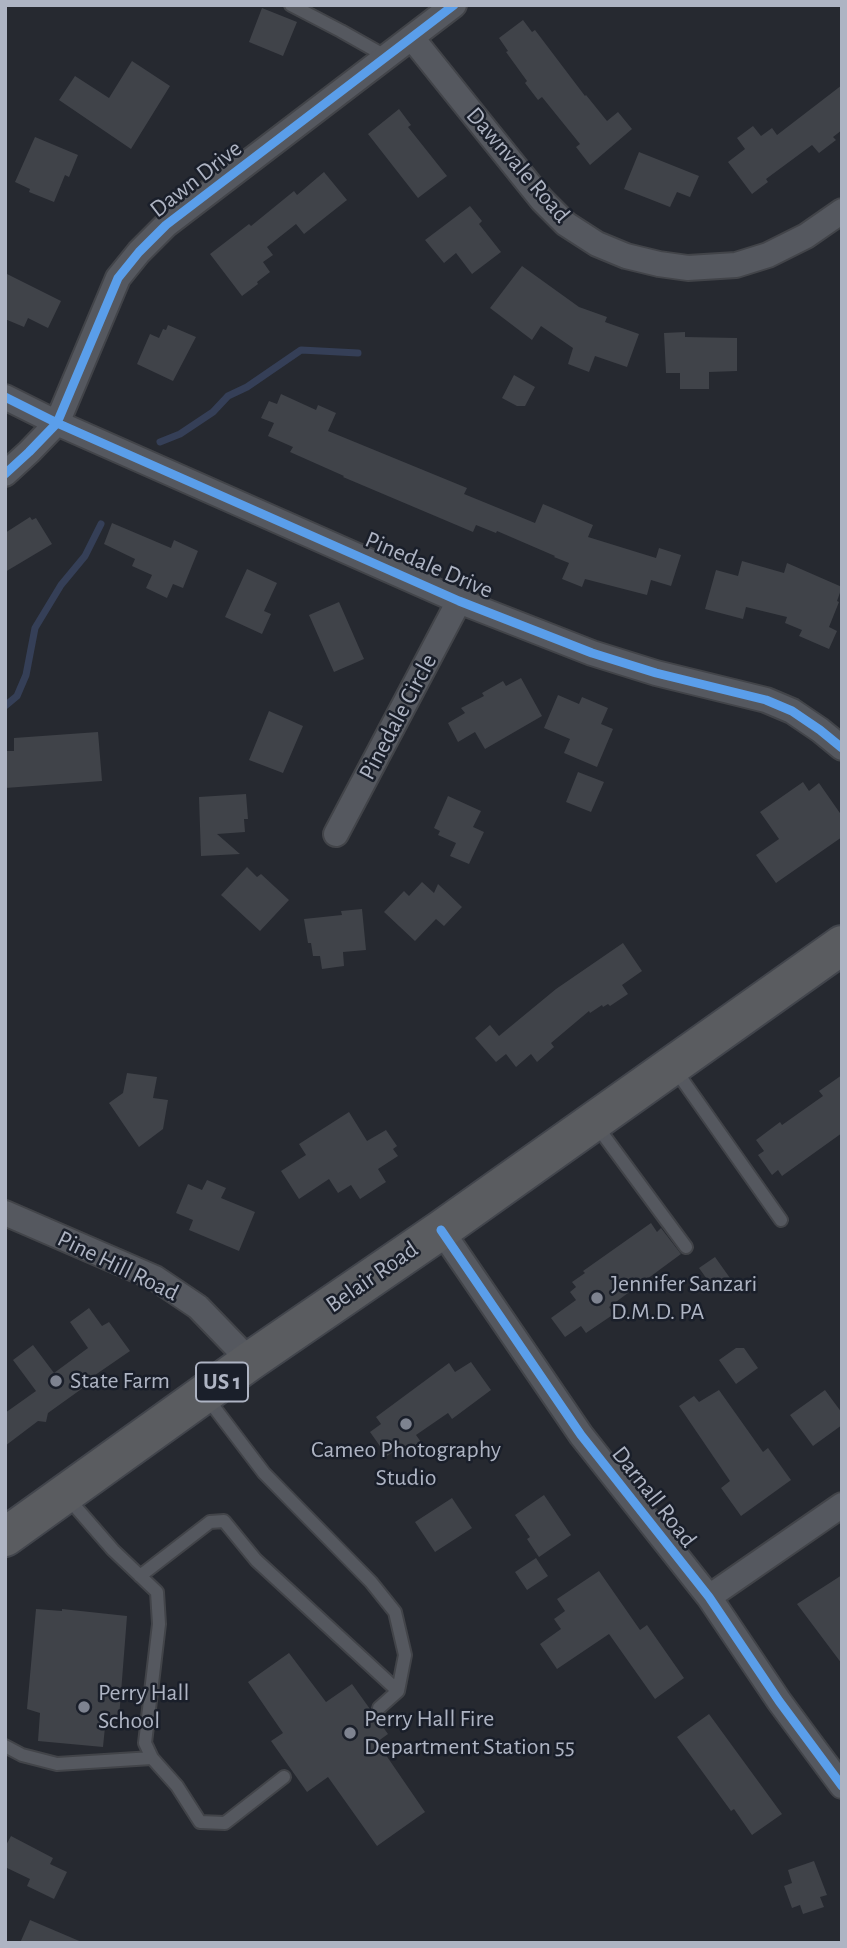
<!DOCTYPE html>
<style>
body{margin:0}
#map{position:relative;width:847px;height:1948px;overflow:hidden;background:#262930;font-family:"Alegreya Sans",sans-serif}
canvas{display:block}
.frame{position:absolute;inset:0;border:7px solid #aeb4c3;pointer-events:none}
</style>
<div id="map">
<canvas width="847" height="1948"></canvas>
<div class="frame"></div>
</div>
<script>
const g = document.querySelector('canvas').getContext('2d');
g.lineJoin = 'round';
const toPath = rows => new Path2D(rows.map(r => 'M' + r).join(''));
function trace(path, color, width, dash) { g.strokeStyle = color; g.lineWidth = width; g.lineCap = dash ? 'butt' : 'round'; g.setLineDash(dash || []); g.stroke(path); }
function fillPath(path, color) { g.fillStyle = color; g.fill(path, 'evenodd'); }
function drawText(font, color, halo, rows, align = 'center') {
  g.font = font + ' "Alegreya Sans",sans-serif'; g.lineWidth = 5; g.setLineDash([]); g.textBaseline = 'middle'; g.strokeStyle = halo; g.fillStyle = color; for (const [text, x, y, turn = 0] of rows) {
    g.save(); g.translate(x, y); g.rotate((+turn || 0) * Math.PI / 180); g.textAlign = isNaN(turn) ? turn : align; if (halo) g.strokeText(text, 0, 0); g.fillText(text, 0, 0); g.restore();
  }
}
trace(toPath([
 [160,442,180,434,213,412,228,396,247,387,301,350,358,353],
 [5,706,17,696,26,675,35,628,61,585,85,556,101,524]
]), '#353f57', 7);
fillPath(toPath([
 [262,8,297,22,283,56,249,42],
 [523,20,532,32,535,30,585,96,586,95,607,121,618,112,632,129,590,165,576,147,580,144,542,97,538,100,525,83,527,81,506,52,508,51,499,38],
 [132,61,170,86,131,149,59,100,75,76,109,98],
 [842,85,842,130,833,137,836,140,819,153,812,145,766,179,768,182,752,194,728,162,745,149,737,138,753,126,761,136,772,128,777,135],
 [399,109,411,125,408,127,447,176,418,198,368,134],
 [35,137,78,155,69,177,65,175,54,202,29,192,30,189,15,182],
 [639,152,699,176,690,197,677,192,670,207,624,189],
 [324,172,347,200,304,234,296,224,267,247,273,255,263,262,270,272,257,282,258,284,242,296,210,254,249,224,251,226,294,191,297,195],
 [470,206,482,221,479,224,501,252,472,274,456,253,444,263,425,240],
 [522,266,579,307,607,317,605,322,639,334,627,367,595,356,589,372,568,364,573,348,541,326,532,340,490,308],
 [5,273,61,301,48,328,28,318,24,327,5,319],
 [168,325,196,337,173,381,137,364,150,334,159,338,163,329,166,330],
 [685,332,685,337,737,338,737,371,709,372,709,389,680,389,680,373,666,373,664,333],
 [514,375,535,387,525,406,517,406,502,398],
 [281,394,316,410,318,405,336,413,328,431,467,488,464,494,535,523,543,504,593,525,588,537,656,558,659,548,681,555,671,586,651,580,647,595,585,579,582,587,562,579,569,563,554,557,555,556,497,531,496,533,476,525,473,532,343,477,344,476,290,452,293,447,268,436,274,423,261,418,269,401,277,404],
 [30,517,32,520,36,518,52,544,5,572,5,533],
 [112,523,171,548,174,540,198,551,183,588,173,584,167,598,146,588,152,575,132,566,135,559,104,544],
 [742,561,784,573,787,563,842,587,837,601,839,602,829,627,837,631,829,649,799,636,802,630,785,623,787,617,746,607,743,619,705,609,716,570,738,576],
 [247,569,277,583,264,611,271,614,262,634,225,617],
 [339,602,364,659,334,672,309,615],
 [521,678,542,716,485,749,475,732,458,742,448,723,465,713,461,708,484,696,482,693,503,681,506,686],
 [558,695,579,704,582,697,608,708,601,724,613,729,597,767,564,753,570,739,544,728],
 [269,711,303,726,283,773,249,760],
 [98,732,102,781,5,788,5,751,14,751,14,738],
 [578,772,604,782,591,812,566,802],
 [803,782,809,791,819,783,842,816,842,837,776,883,756,855,779,839,760,812],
 [246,794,248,819,244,819,245,832,217,834,240,854,201,856,199,797],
 [448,796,481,811,473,827,484,832,469,864,450,856,456,843,438,835,440,831,434,828],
 [247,867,257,877,261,874,289,900,260,931,221,895],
 [422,882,434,893,438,884,462,907,444,926,436,919,415,941,384,912,404,891,409,896],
 [362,909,366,950,343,952,344,966,322,969,320,956,313,956,311,943,308,943,304,919,342,915,341,911],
 [623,943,642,971,622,985,628,994,610,1006,608,1004,603,1007,602,1005,590,1013,589,1011,551,1043,554,1047,537,1062,531,1054,516,1067,506,1054,496,1062,475,1038,490,1025,499,1036,556,989],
 [127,1073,157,1077,153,1098,168,1100,163,1129,139,1147,109,1103,123,1093],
 [842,1075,842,1133,782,1176,778,1170,772,1175,758,1155,764,1151,756,1140,780,1122,782,1125,823,1096,819,1091],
 [349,1112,367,1141,386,1130,397,1146,393,1149,398,1156,378,1169,386,1182,360,1199,351,1185,338,1193,329,1179,299,1199,281,1171,306,1155,299,1144],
 [207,1180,226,1188,221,1198,255,1212,239,1251,189,1230,193,1220,176,1213,188,1184,202,1190],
 [651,1223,657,1232,661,1228,681,1254,609,1307,614,1314,586,1333,581,1326,565,1337,551,1318,576,1300,570,1292,576,1287,572,1282,585,1273,583,1271],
 [715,1257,730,1278,714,1289,699,1268],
 [89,1308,102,1326,109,1322,130,1351,85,1382,87,1385,48,1413,46,1422,38,1421,5,1446,5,1413,36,1391,13,1360,33,1345,54,1373,88,1348,70,1322],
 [736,1348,744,1348,758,1368,736,1384,719,1360],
 [471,1362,491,1390,452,1419,448,1413,416,1435,421,1442,405,1453,400,1447,387,1456,370,1432,381,1424,376,1417,449,1363,455,1372],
 [719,1390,763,1452,768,1448,791,1480,741,1516,721,1488,730,1481,679,1406,694,1396,699,1402],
 [825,1390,842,1413,842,1425,813,1446,790,1415],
 [544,1495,571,1535,539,1557,527,1539,530,1537,515,1515],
 [452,1498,472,1528,435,1552,415,1522],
 [536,1558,548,1576,527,1590,515,1572],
 [599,1571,640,1630,647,1625,684,1678,655,1699,609,1634,557,1669,540,1644,561,1629,554,1619,565,1611,557,1599],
 [842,1575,842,1664,797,1604],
 [36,1609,62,1611,62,1609,127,1616,119,1718,106,1717,103,1747,38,1741,40,1713,27,1709],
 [289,1653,326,1702,352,1684,388,1734,377,1742,425,1812,377,1846,328,1777,307,1792,271,1741,283,1733,248,1682],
 [709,1714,782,1814,752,1835,734,1809,731,1811,677,1737],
 [11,1836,53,1858,50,1864,67,1872,54,1899,27,1886,30,1879,5,1867,5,1847],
 [814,1861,827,1895,820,1897,824,1907,803,1914,800,1905,792,1908,784,1886,792,1883,788,1870],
 [30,1920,84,1943,20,1943]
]), '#404349');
const lane = toPath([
 [291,5,341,31,387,57],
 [674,1068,781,1220],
 [596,1125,686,1247],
 [207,1398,264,1473,371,1582,395,1612,405,1655,398,1691,379,1708],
 [67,1497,113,1550,157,1592,159,1624,145,1743,152,1758,177,1786,200,1822,225,1823,284,1777],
 [140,1576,210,1522,224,1521,256,1560,398,1691],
 [5,1746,22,1755,57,1764,152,1758]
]);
const street = toPath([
 [412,38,542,200,566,224,597,244,626,256,659,264,688,268,736,265,768,255,806,236,842,211],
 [5,397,57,423,459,601,592,653,656,673,766,700,792,711,820,730,842,748],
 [5,474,29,452,57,423,118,278,139,252,166,225,454,5],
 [336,834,459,601],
 [5,1213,155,1278,198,1307,250,1361],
 [441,1230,581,1435,709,1597,779,1701,842,1786],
 [709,1597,842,1505]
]);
const highway = toPath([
 [5,1537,250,1361,441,1230,842,945]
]);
trace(lane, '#424449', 16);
trace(street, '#424449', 28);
trace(highway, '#42454c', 42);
trace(lane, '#55585f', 12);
trace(street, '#55585f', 24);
trace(highway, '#5a5c60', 38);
trace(toPath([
 [5,397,57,423,459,601,592,653,656,673,766,700,792,711,820,730,842,748],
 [5,474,29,452,57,423,118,278,139,252,166,225,454,5],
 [441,1230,581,1435,709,1597,779,1701,842,1786]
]), '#5a9eea', 9);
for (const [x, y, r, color] of [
 [597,1298,7,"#7e8390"],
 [56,1381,7,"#7e8390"],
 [406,1424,7,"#7e8390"],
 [84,1707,7,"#7e8390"],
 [350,1733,7,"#7e8390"]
]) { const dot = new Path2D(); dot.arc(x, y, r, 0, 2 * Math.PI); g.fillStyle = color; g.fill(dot); trace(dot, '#1a1f2a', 2.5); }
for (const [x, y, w] of [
 [222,1382,52]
]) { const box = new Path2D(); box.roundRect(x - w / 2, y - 19.5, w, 39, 5); g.fillStyle = '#1a1f2a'; g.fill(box); trace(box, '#aeb4c3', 2); }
drawText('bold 23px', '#aeb4c3', null, [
 ["US 1",222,1382]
]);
drawText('24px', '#aeb4c3', '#1a1f2a', [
 ["Dawnvale Road",518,165,49],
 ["Dawn Drive",196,179,-38],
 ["Pinedale Drive",429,565,23],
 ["Pinedale Circle",398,717,-62],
 ["Pine Hill Road",118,1266,26],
 ["Belair Road",372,1277,-35],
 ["Darnall Road",654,1497,52]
]);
drawText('24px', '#aeb4c3', '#1a1f2a', [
 ["Jennifer Sanzari",611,1284],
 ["D.M.D. PA",611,1312],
 ["State Farm",70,1381],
 ["Cameo Photography",406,1450,"center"],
 ["Studio",406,1478,"center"],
 ["Perry Hall",98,1693],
 ["School",98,1721],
 ["Perry Hall Fire",364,1719],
 ["Department Station 55",364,1747]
], 'left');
</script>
